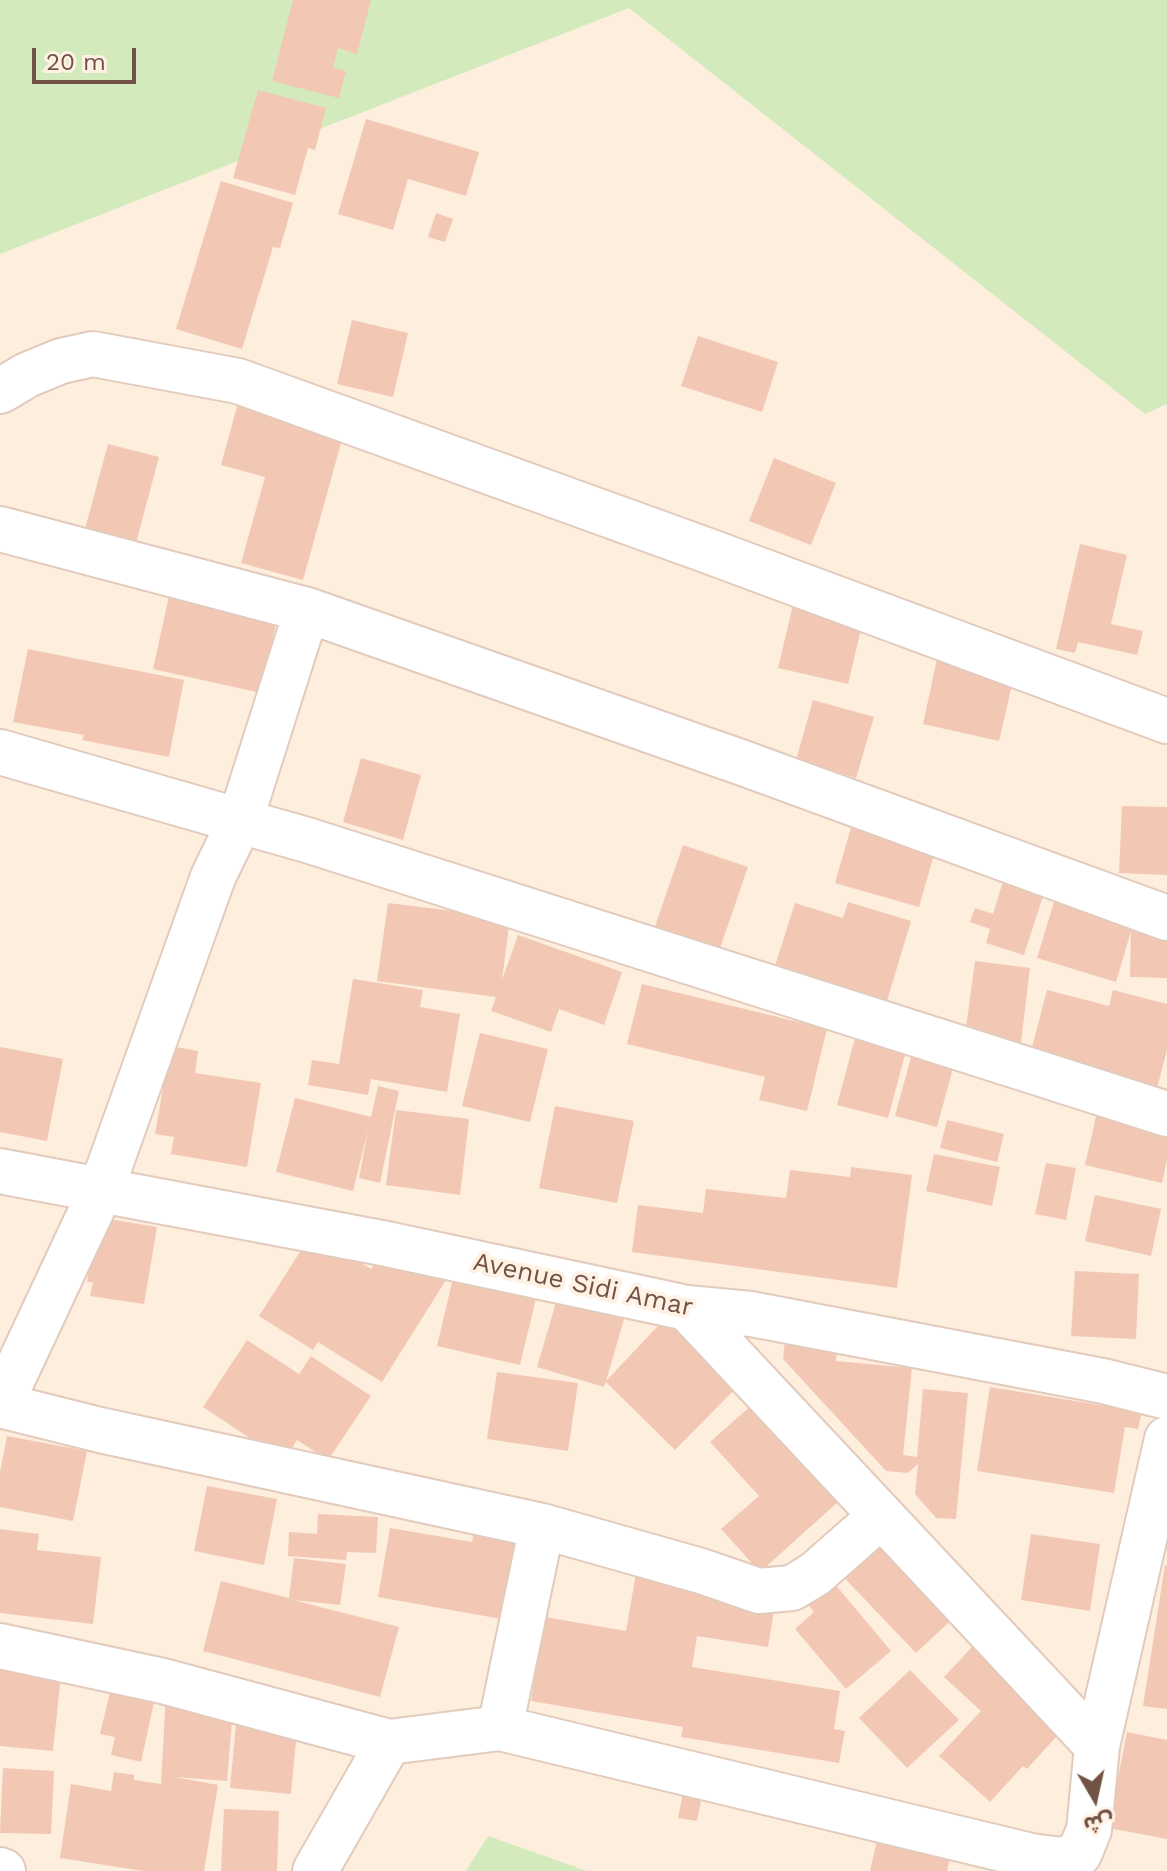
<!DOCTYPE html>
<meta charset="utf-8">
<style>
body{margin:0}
#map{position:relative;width:1167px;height:1871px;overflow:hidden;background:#fdeede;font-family:"Work Sans","Noto Sans Arabic",sans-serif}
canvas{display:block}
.north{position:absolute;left:1055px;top:1759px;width:80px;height:80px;-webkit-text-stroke:6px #fff2e5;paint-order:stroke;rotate:171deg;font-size:22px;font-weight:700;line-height:32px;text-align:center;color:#735246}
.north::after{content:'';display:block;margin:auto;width:28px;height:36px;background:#735246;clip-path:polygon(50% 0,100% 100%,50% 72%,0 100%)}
.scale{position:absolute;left:32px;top:48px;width:104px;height:36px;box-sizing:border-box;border:4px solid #735246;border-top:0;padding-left:10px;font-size:24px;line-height:28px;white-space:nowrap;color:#735246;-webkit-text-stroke:6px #fff2e5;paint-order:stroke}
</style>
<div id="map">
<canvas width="1167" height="1871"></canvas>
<div class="north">ش</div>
<div class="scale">20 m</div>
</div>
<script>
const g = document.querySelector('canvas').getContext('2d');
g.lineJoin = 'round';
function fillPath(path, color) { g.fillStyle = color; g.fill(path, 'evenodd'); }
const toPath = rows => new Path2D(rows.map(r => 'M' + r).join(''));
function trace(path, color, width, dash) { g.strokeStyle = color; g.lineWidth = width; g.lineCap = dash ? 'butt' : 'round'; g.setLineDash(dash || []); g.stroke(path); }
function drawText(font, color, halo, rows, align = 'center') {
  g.font = font + ' "Work Sans",sans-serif'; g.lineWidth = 8; g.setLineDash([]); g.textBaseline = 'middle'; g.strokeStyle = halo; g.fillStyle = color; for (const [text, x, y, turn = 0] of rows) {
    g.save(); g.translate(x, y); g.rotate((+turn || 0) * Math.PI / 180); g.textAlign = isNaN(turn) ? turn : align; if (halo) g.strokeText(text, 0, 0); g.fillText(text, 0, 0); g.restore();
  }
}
fillPath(toPath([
 [0,0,1167,0,1167,404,1145,414,629,8,0,254],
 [488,1836,587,1871,466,1871]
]), '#d3eabd');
fillPath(toPath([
 [293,0,371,0,357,54,338,48,333,68,346,71,339,98,272,81],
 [258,90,326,108,315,150,308,148,295,195,233,178],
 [366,119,479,152,466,196,408,179,393,230,338,214],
 [221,181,293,203,280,248,273,247,242,349,176,329],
 [436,213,453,219,445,242,428,237],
 [352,320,408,333,393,397,337,384],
 [698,336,778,362,762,412,681,386],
 [242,388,348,418,303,580,241,563,265,477,221,465],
 [108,444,159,457,136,543,85,529],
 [774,458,836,483,811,545,749,521],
 [1080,544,1127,555,1111,624,1143,631,1137,655,1078,642,1075,653,1056,649],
 [170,591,278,615,261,693,153,669],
 [793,605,863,621,848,684,778,668],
 [28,649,184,680,169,757,82,740,84,735,13,722],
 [937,659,1014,676,999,741,923,724],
 [813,700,874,717,856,778,796,760],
 [361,758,421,775,403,840,343,822],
 [1122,806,1167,807,1167,875,1119,873],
 [852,824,935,851,919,907,835,883],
 [683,845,748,867,718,954,653,932],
 [1005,875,1046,887,1024,955,986,943,990,929,970,922,975,908,993,914],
 [1057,892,1136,916,1132,930,1167,931,1167,978,1130,977,1131,931,1116,982,1037,958],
 [848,902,911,921,887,1001,775,966,795,903,843,918],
 [388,903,510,918,502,980,518,935,622,972,604,1025,559,1009,551,1032,491,1011,496,997,377,981],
 [975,961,1030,968,1020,1050,964,1043],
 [353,979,423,990,420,1007,460,1014,447,1092,371,1079,368,1095,308,1085,312,1060,339,1064],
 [642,984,827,1029,807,1111,759,1100,765,1077,627,1044],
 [1047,990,1109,1006,1113,990,1167,1004,1167,1050,1157,1088,1030,1055],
 [858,1027,909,1040,888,1118,837,1105],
 [480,1033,548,1049,530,1122,462,1106],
 [170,1046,198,1051,195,1073,261,1083,247,1167,171,1154,174,1137,155,1134],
 [914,1046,956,1057,937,1127,895,1116],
 [0,1047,63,1059,47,1141,0,1132],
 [378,1086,399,1091,380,1183,359,1178,368,1130,353,1191,276,1172,295,1098,371,1117],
 [555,1106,634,1121,617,1203,539,1188],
 [1098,1108,1167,1124,1167,1160,1162,1183,1085,1165],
 [396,1110,469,1119,460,1195,386,1185],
 [947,1120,1004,1134,997,1162,940,1148],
 [934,1154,1000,1167,992,1206,926,1191],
 [1046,1163,1076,1168,1066,1220,1035,1214],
 [851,1167,912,1175,897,1288,632,1252,638,1205,703,1213,706,1189,786,1198,790,1170,850,1177],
 [1095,1195,1161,1209,1151,1256,1085,1241],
 [97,1217,157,1227,144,1304,90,1296,93,1282,87,1282],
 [312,1233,371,1269,387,1244,446,1280,382,1382,318,1342,313,1350,259,1316],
 [455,1270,538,1290,520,1365,437,1346],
 [1075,1271,1139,1274,1136,1339,1071,1336],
 [560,1289,627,1309,606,1381,672,1311,744,1380,675,1450,606,1382,604,1387,537,1367],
 [247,1340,299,1374,311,1356,371,1396,328,1460,297,1440,284,1461,203,1407],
 [785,1341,837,1346,836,1361,912,1368,903,1455,917,1457,923,1389,968,1393,956,1519,936,1518,915,1494,918,1464,908,1473,886,1471,783,1359],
 [497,1372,578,1383,568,1451,487,1439],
 [990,1387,1142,1412,1138,1429,1125,1427,1114,1493,977,1471],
 [762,1396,848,1493,760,1572,721,1529,759,1496,710,1442],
 [7,1436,87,1451,73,1521,0,1507,0,1472],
 [207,1486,277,1499,264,1565,194,1551],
 [318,1514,378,1517,376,1553,347,1552,346,1560,288,1556,289,1532,317,1534],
 [879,1523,962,1610,916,1653,833,1566],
 [475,1524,522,1531,507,1620,378,1597,390,1528,472,1542],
 [0,1529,39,1534,37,1550,101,1557,93,1624,0,1613],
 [1031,1534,1100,1544,1090,1611,1021,1600],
 [294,1558,346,1564,340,1605,293,1600,399,1627,380,1697,203,1651,221,1581,289,1598],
 [638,1562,778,1586,768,1647,697,1636,692,1667,840,1691,834,1729,845,1731,839,1763,681,1737,683,1727,531,1701,545,1617,626,1631],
 [1165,1565,1167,1565,1167,1709,1143,1706],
 [823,1570,891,1651,846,1689,795,1629,814,1612,797,1592],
 [986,1632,1077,1714,1027,1769,1023,1766,990,1802,939,1756,981,1711,944,1677],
 [0,1669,61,1675,53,1751,0,1746],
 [910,1670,959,1720,907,1768,859,1718],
 [111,1688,155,1698,141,1762,111,1755,115,1737,100,1734],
 [166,1693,234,1698,227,1781,175,1777,218,1785,204,1871,143,1871,60,1858,71,1784,111,1791,114,1772,134,1775,134,1780,161,1784],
 [237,1714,298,1720,291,1794,230,1788],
 [1127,1732,1167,1740,1167,1839,1108,1828],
 [3,1768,54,1771,51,1834,0,1833],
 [685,1783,704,1786,697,1821,678,1818],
 [224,1809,279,1811,277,1871,221,1871],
 [879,1832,952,1849,947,1871,870,1871]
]), '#f2c8b5');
const minor = toPath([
 [0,391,27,375,61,361,93,354,238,381,703,549,1167,721],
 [0,529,307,610,743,763,1167,918],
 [0,752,240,821,307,610],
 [0,1171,382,1243,687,1308,751,1314,1103,1381,1167,1397],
 [687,1308,1097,1746],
 [0,1405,100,1430,542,1526,701,1571,759,1591,792,1588,815,1574,881,1516],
 [0,1406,101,1190,213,877,240,821,307,840,1167,1114],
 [0,1646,163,1681,389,1742],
 [500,1728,542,1526],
 [0,1870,3,1871],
 [315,1871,389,1742,500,1728,1031,1856,1061,1860,1079,1854,1089,1830,1097,1746,1167,1439]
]);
trace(minor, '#e2cbbd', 48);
trace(minor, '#fff', 44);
drawText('26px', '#735246', '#fff2e5', [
 ["Avenue Sidi Amar",583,1285,12]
]);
</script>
